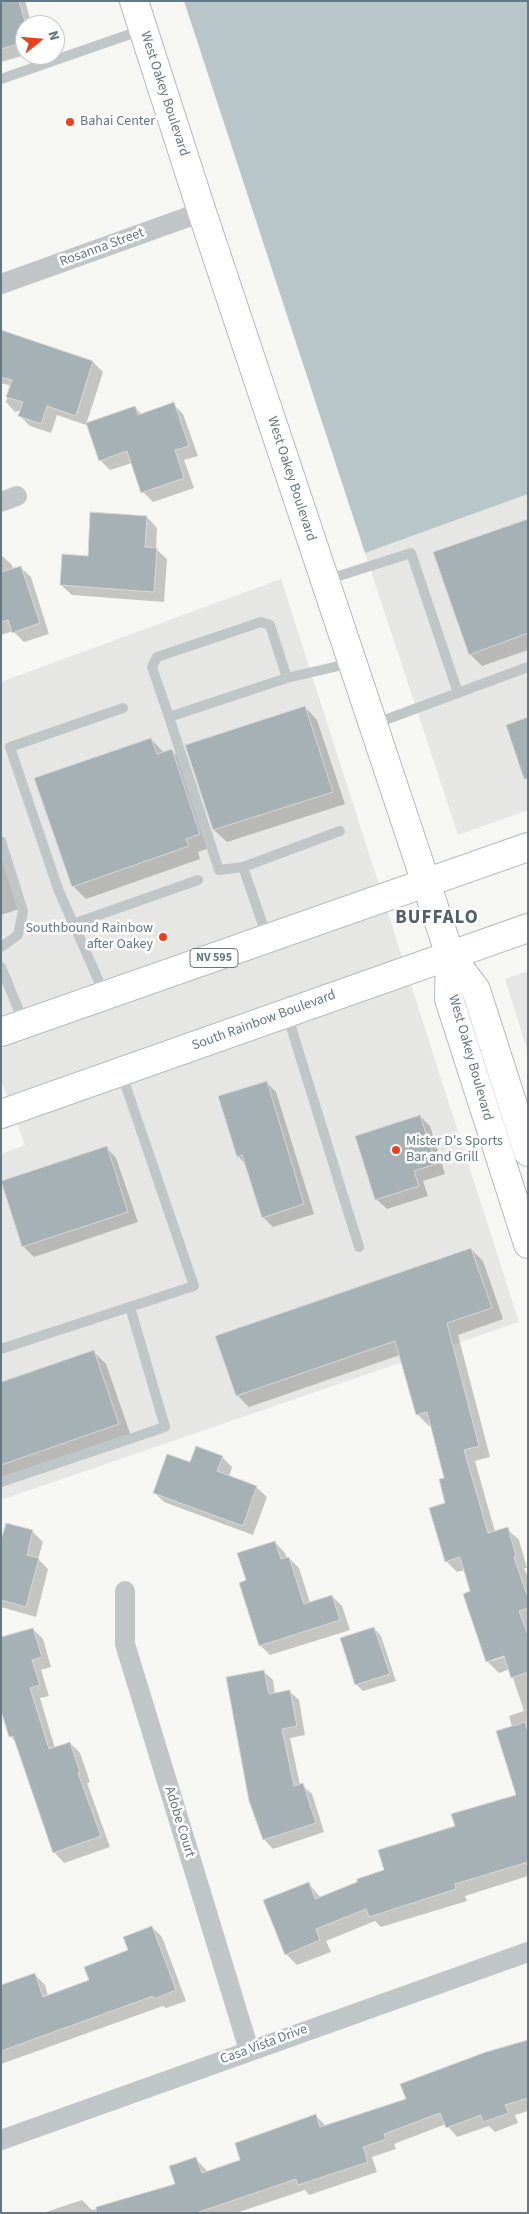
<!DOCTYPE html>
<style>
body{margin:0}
#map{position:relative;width:529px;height:2214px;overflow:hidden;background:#f6f6f2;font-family:"Source Sans 3",sans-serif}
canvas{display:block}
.frame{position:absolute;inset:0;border:2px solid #637884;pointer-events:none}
.north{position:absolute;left:15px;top:15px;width:50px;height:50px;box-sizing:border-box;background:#fff;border:1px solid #c1c9ce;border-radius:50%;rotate:73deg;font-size:14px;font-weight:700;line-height:20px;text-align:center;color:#637884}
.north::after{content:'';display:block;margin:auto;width:18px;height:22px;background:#ea401e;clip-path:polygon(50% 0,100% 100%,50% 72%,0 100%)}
</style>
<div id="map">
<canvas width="529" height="2214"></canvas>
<div class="frame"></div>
<div class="north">N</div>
</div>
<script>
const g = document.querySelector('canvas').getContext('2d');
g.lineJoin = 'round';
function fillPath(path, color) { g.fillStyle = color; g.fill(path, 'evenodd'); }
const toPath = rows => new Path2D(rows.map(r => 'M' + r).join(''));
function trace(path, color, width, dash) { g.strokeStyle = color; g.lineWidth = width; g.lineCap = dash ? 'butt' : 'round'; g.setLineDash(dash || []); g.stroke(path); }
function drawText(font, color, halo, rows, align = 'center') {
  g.font = font + ' "Source Sans 3",sans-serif'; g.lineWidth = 5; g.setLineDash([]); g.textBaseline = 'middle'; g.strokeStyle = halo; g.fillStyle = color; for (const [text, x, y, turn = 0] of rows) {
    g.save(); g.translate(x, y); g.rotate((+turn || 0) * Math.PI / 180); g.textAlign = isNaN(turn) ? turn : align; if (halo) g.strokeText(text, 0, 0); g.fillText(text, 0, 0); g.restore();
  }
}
fillPath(toPath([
 [528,494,528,810,458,835,365,553],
 [281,579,519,1322,1,1500,1,1154,25,1145,1,1080,1,682],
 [528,971,528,1053,505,979]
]), '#e6e7e5');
fillPath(toPath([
 [184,1,528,1,528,494,365,553]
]), '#b8c6c9');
fillPath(toPath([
 [1,1,25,1,32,25,25,25,25,55,1,62],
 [1,332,93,362,103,372,86,425,57,415,51,433,30,426,20,416,21,410,15,412,6,402,11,386,1,383],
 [173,404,183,414,198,456,184,460,194,488,153,502,143,492,132,463,110,470,100,460,135,407,142,415],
 [147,517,157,528,156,549,167,559,164,602,72,595,61,585,89,557],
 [528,520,528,650,482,666,470,654],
 [1,555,12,565,13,570,20,567,31,577,49,634,24,642,13,631,1,635],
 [305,707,317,720,345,804,227,842,214,830],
 [151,739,163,752,172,751,185,763,212,847,198,852,200,859,86,899,73,886],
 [1,854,19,909,1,915],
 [266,1082,276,1092,314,1214,273,1227,263,1217,247,1166,238,1156],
 [420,1116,430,1126,445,1174,423,1181,428,1196,387,1209,376,1199],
 [106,1147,116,1158,138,1222,34,1257,23,1246],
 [471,1249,483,1261,503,1319,458,1335,490,1457,475,1461,495,1532,507,1529,519,1540,527,1568,524,1568,528,1578,528,1876,465,1896,467,1901,381,1927,375,1921,326,1941,331,1952,297,1965,286,1954,308,1883,321,1898,386,1871,456,1827,517,1795,512,1727,509,1716,524,1711,510,1669,499,1673,487,1661,465,1570,457,1572,446,1561,446,1479,432,1425,429,1426,418,1415,400,1355,249,1407,237,1395],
 [509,1653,510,1655,492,1661,492,1659],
 [94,1352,106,1364,131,1436,1,1481,1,1383],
 [222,1457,232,1467,229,1477,256,1487,267,1497,253,1535,164,1502,154,1492,191,1464],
 [33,1532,43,1542,38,1559,48,1569,36,1617,1,1607,1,1545],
 [275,1542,285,1553,287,1559,289,1558,299,1568,310,1603,332,1596,342,1606,350,1630,270,1655,260,1645,247,1581],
 [374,1628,381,1636,396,1681,363,1691,356,1684],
 [33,1629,43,1639,51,1667,41,1670,49,1696,40,1698,55,1748,70,1743,80,1753,90,1782,87,1783,110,1847,64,1863,54,1852,16,1742,10,1736],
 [263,1671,273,1680,275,1694,289,1691,299,1700,305,1735,290,1738,300,1785,302,1785,312,1794,324,1832,273,1849,264,1839],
 [152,1927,162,1937,186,2001,166,2008,163,2006,1,2064,1,1986,34,1974,45,1985,48,1996,91,1981,129,1951],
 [528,2041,528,2111,515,2115,518,2123,495,2132,489,2126,457,2137,446,2124,394,2144,396,2149,372,2157,377,2172,309,2195,305,2190,236,2213,43,2213,82,2200,92,2210,177,2185,196,2159,208,2172,242,2161,316,2116,326,2126,407,2099]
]), '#0003');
const building = toPath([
 [1,1,19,1,25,22,25,42,1,49,1,1],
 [1,330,93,361,76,416,47,406,41,424,18,416,23,402,6,397,12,380,1,377,1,330],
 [174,402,189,446,175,450,184,478,141,493,127,451,99,461,86,423,135,406,138,415,174,402],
 [90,512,147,516,145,547,157,548,154,592,60,585,62,554,88,556,90,512],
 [528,519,528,633,469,655,433,552,528,519],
 [21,566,40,623,12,633,8,620,1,622,1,572,21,566],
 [305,706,333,792,213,830,185,745,305,706],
 [528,717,528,779,524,779,506,725,528,717],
 [151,738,157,754,172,749,200,834,186,839,189,846,72,887,34,778,151,738],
 [267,1081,304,1204,262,1218,242,1155,237,1157,218,1096,267,1081],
 [420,1115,436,1164,414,1171,419,1186,375,1200,355,1136,420,1115],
 [107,1146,128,1212,22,1247,1,1181,107,1146],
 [471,1248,492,1308,447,1323,479,1446,464,1450,488,1533,508,1527,516,1556,514,1557,528,1598,528,1608,519,1611,528,1635,528,1672,511,1678,504,1656,486,1662,463,1594,470,1591,460,1557,445,1562,429,1508,445,1503,439,1479,444,1478,427,1412,416,1415,395,1341,236,1396,215,1336,471,1248],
 [94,1350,119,1424,1,1465,1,1382,94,1350],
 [196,1446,223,1456,217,1471,257,1486,243,1526,153,1493,167,1454,190,1462,196,1446],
 [6,1523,33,1530,27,1555,39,1558,26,1607,1,1600,1,1540,6,1523],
 [275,1541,281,1559,289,1557,304,1604,332,1595,340,1620,259,1646,239,1583,246,1580,237,1553,275,1541],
 [374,1627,390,1674,355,1685,340,1638,374,1627],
 [33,1628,42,1657,32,1660,40,1685,30,1688,49,1749,70,1742,80,1772,78,1773,101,1836,53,1853,13,1736,9,1737,1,1711,1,1637,33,1628],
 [264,1670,269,1694,290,1690,297,1726,282,1729,294,1786,303,1783,316,1823,263,1840,249,1801,226,1677,264,1670],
 [525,1722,528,1732,528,1862,455,1884,456,1889,369,1917,366,1909,316,1929,320,1940,285,1955,263,1900,309,1882,315,1899,357,1882,357,1879,384,1870,378,1850,455,1826,451,1814,516,1795,496,1731,525,1722],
 [152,1926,176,1990,154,1999,153,1996,1,2051,1,1985,35,1973,43,1997,89,1980,84,1967,128,1950,123,1937,152,1926],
 [528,2040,528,2098,505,2105,509,2113,483,2122,481,2115,446,2128,440,2113,384,2134,386,2139,363,2147,368,2162,298,2185,296,2179,196,2213,96,2213,96,2207,175,2184,169,2166,196,2157,202,2173,240,2160,235,2143,316,2114,320,2127,406,2099,400,2084,486,2052,528,2040]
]);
fillPath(building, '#a6b1b5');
trace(building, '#d7d7d5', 1);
const secondary = toPath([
 [134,1,202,212,450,955,476,990,528,1152],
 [450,955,449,999,528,1244]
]);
const primary = toPath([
 [1,1032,528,847],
 [1,1114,528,928]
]);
trace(secondary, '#b3b9bd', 30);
trace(primary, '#b4b9bc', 30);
trace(toPath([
 [1,79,142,30],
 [326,580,411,553,458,693],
 [287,678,270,625,261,622,157,657,152,667,169,717,287,678,351,663],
 [169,717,219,870,243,867,267,937],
 [374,724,528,667],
 [1,841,23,911,18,935,1,947],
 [243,867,340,831],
 [73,924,198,880],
 [1,967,24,1023],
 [105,995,58,889,10,747,123,708],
 [287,1014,359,1247],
 [1,1349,194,1286,121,1072],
 [1,1482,165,1427,130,1307]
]), '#c0c6c8', 10);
trace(toPath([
 [1,284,202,212],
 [1,502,17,496],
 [125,1591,125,1644,249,2050],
 [1,2140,528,1952]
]), '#c0c6c8', 20);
trace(secondary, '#fff', 28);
trace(primary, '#fff', 28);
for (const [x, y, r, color] of [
 [70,122,5,"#ea401e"],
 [163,937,5,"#ea401e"],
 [396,1150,5,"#ea401e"]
]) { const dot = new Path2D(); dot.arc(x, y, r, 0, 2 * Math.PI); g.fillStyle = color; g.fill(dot); trace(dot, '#fff', 2); }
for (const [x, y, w] of [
 [214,958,48]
]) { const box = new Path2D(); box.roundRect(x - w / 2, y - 9.5, w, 19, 4); g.fillStyle = '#fff'; g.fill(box); trace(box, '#637884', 1); }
drawText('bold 12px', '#637884', null, [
 ["NV 595",214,958]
]);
drawText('14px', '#637884', '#fff', [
 ["West Oakey Boulevard",164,94,72],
 ["Rosanna Street",102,248,-20],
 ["West Oakey Boulevard",291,479,72],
 ["South Rainbow Boulevard",264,1021,-20],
 ["West Oakey Boulevard",470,1058,74],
 ["Adobe Court",179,1822,73],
 ["Casa Vista Drive",264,2045,-20]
]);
drawText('14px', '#637884', '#fff', [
 ["Bahai Center",80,122],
 ["Southbound Rainbow",153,929,"right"],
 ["after Oakey",153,945,"right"],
 ["Mister D's Sports",406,1142],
 ["Bar and Grill",406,1158]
], 'left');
g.letterSpacing = '1px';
drawText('bold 19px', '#526069', '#fff', [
 ["BUFFALO",437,919]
]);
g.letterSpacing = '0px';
</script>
